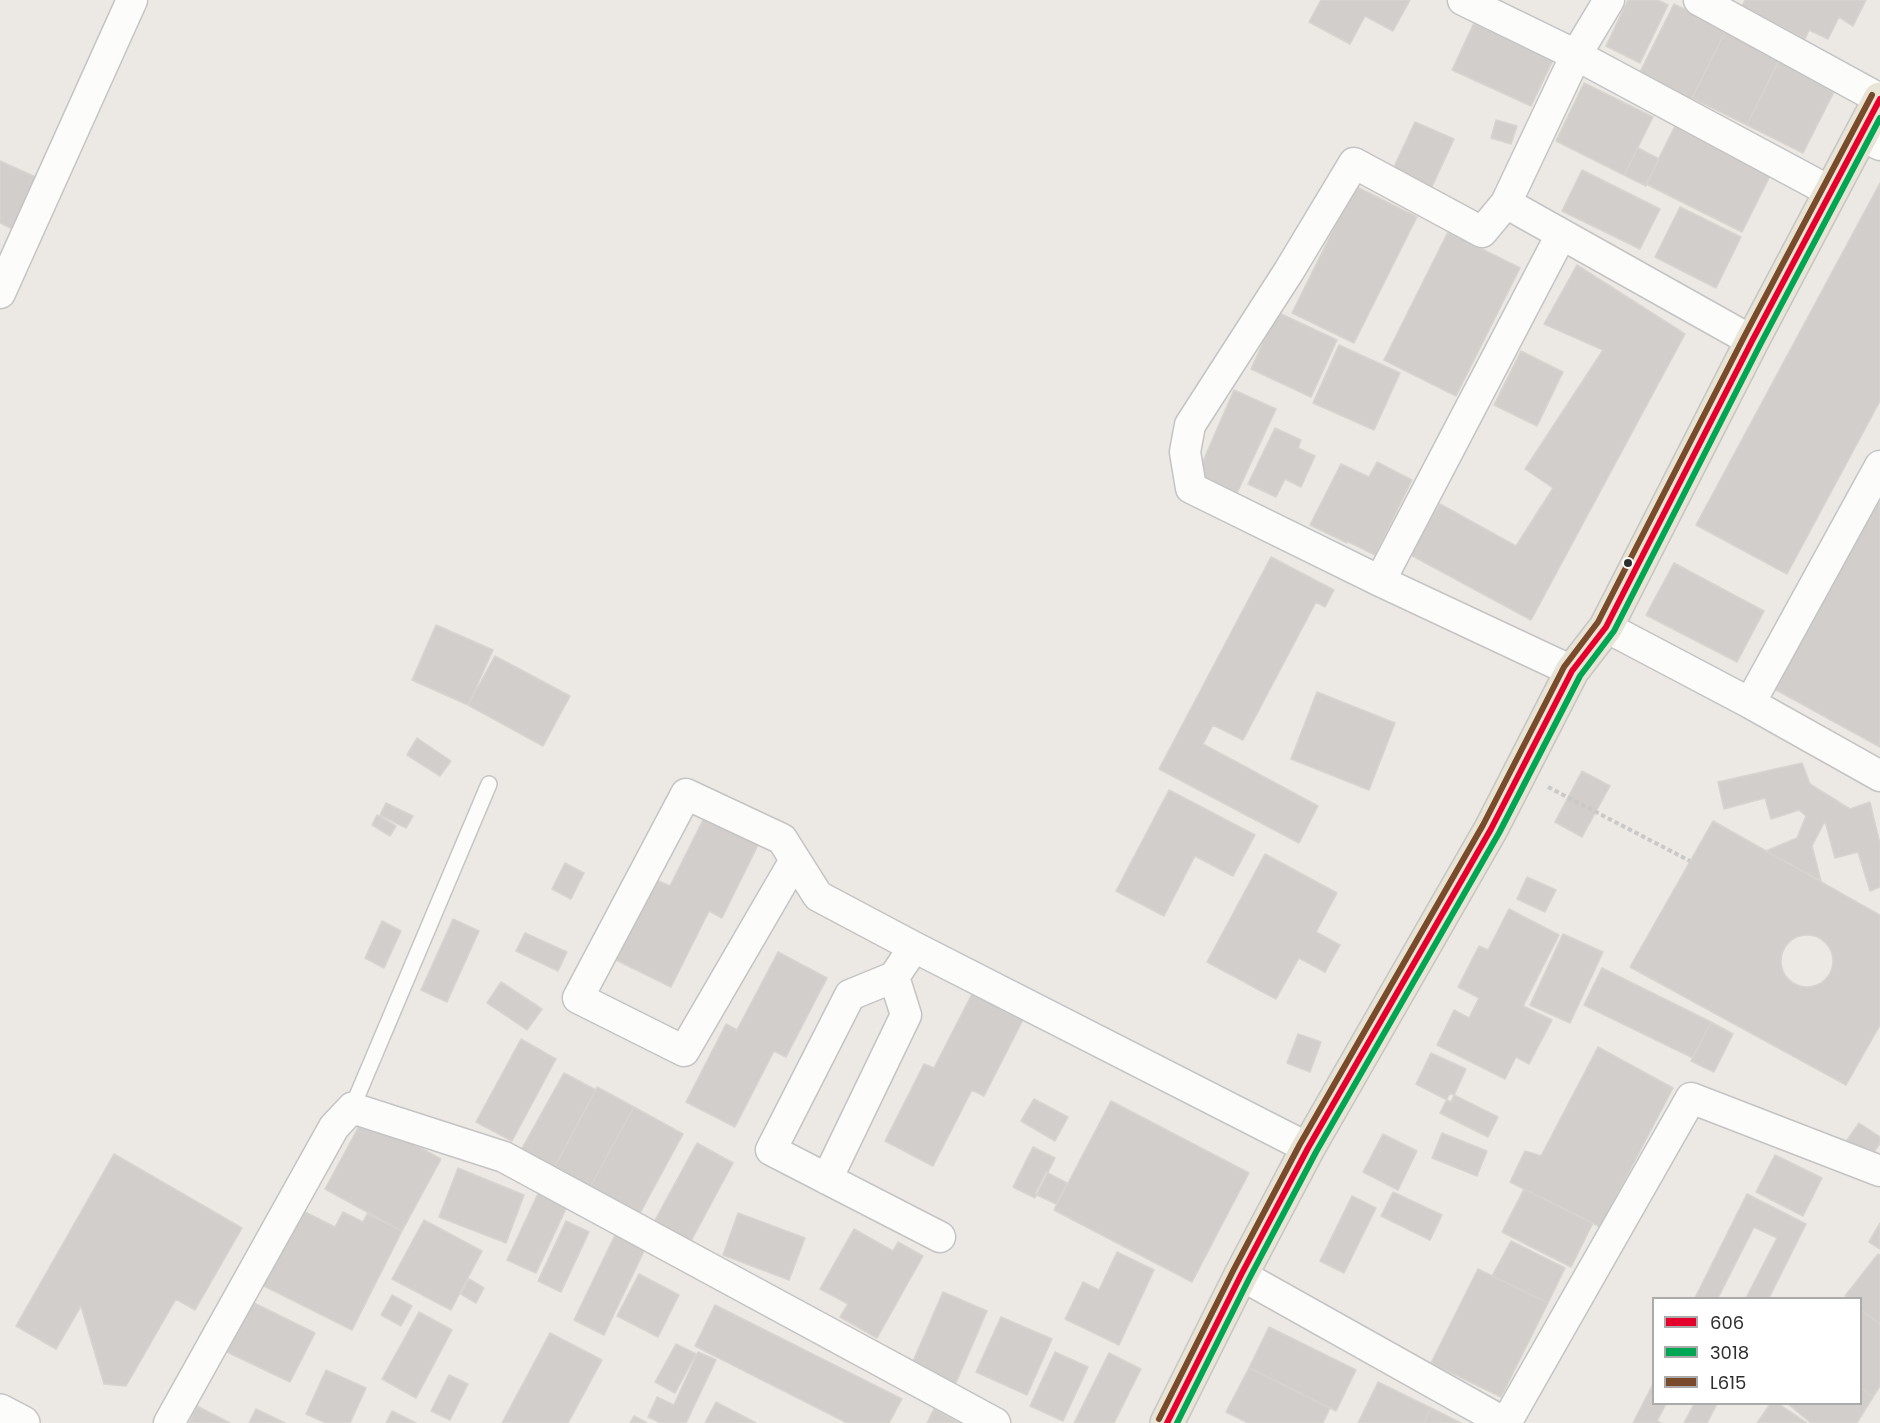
<!DOCTYPE html>
<style>
body{margin:0}
#map{position:relative;width:1880px;height:1423px;overflow:hidden;background:#ece8e4;font-family:Poppins,sans-serif}
canvas{display:block}
.legend{position:absolute;left:1652px;top:1297px;width:210px;height:108px;box-sizing:border-box;background:#fff;border:2px solid #ababab;margin:0;padding:8px 10px;list-style:none;font-size:18px;color:#2e2e2e}
.legend li{display:flex;align-items:center;gap:12px;height:30px}
.legend b{width:30px;border:2px solid #ababab}
</style>
<div id="map">
<canvas width="1880" height="1423"></canvas>
<ul class="legend">
<li><b style="height:8px;background:#e4002b"></b>606</li>
<li><b style="height:8px;background:#00a651"></b>3018</li>
<li><b style="height:8px;background:#7a4b2a"></b>L615</li>
</ul>
</div>
<script>
const g = document.querySelector('canvas').getContext('2d');
g.lineJoin = 'round';
function fillPath(path, color) { g.fillStyle = color; g.fill(path, 'evenodd'); }
const toPath = rows => new Path2D(rows.map(r => 'M' + r).join(''));
function trace(path, color, width, dash) { g.strokeStyle = color; g.lineWidth = width; g.lineCap = dash ? 'butt' : 'round'; g.setLineDash(dash || []); g.stroke(path); }
const building = toPath([
 [1321,0,1410,0,1393,31,1365,16,1350,44,1309,22,1321,0],
 [1628,0,1658,0,1668,5,1640,63,1606,46,1628,0],
 [1745,0,1866,0,1853,26,1839,17,1828,39,1809,30,1805,39,1742,6,1745,0],
 [1674,4,1726,30,1689,104,1637,78,1674,4],
 [1474,23,1553,60,1531,106,1452,70,1474,23],
 [1726,30,1781,57,1747,125,1692,98,1726,30],
 [1780,58,1837,86,1803,153,1747,125,1780,58],
 [1584,83,1653,117,1624,175,1556,141,1584,83],
 [1496,120,1517,126,1511,144,1491,138,1496,120],
 [1415,122,1454,139,1431,189,1392,171,1415,122],
 [1676,124,1772,172,1742,232,1646,184,1676,124],
 [1638,148,1659,159,1646,186,1624,175,1638,148],
 [0,161,40,179,17,231,0,223,0,161],
 [1582,170,1660,209,1640,249,1562,211,1582,170],
 [1880,183,1880,401,1787,574,1696,525,1880,183],
 [1355,186,1417,217,1354,343,1292,313,1355,186],
 [1680,207,1741,237,1716,288,1655,257,1680,207],
 [1448,232,1520,268,1456,396,1384,360,1448,232],
 [1577,265,1685,334,1531,620,1409,554,1440,504,1516,546,1553,488,1525,469,1603,350,1544,324,1577,265],
 [1277,312,1337,340,1311,397,1251,369,1277,312],
 [1339,345,1400,373,1374,430,1313,403,1339,345],
 [1521,351,1563,372,1537,426,1494,405,1521,351],
 [1234,390,1276,409,1237,493,1197,475,1234,390],
 [1275,428,1301,440,1298,448,1315,456,1301,487,1285,479,1276,497,1248,484,1275,428],
 [1377,462,1412,480,1375,555,1347,541,1347,543,1310,525,1341,464,1369,477,1377,462],
 [1880,484,1880,747,1769,686,1880,484],
 [1271,557,1334,590,1325,607,1316,602,1243,740,1213,725,1203,744,1318,806,1299,843,1159,769,1271,557],
 [1674,563,1764,611,1737,662,1646,615,1674,563],
 [436,625,493,650,468,705,412,680,436,625],
 [495,656,570,696,543,746,468,705,495,656],
 [1317,692,1395,723,1369,790,1291,759,1317,692],
 [417,738,451,761,440,776,407,755,417,738],
 [1802,763,1810,784,1850,809,1870,802,1880,844,1880,887,1870,891,1858,852,1835,858,1825,821,1812,846,1821,881,1766,851,1797,838,1806,816,1799,810,1771,819,1765,798,1724,809,1718,782,1802,763],
 [1582,771,1610,786,1582,837,1555,822,1582,771],
 [1169,790,1255,835,1233,876,1195,856,1164,916,1116,891,1169,790],
 [386,803,413,816,406,828,380,815,386,803],
 [706,814,760,841,722,918,709,911,671,987,616,960,656,880,670,886,706,814],
 [377,815,396,826,390,836,372,825,377,815],
 [1713,821,1880,915,1880,1025,1846,1085,1630,967,1713,821],
 [1265,854,1337,893,1316,932,1340,945,1325,972,1299,958,1276,999,1207,962,1265,854],
 [565,863,584,873,571,899,552,889,565,863],
 [1527,877,1556,890,1545,912,1517,899,1527,877],
 [1509,909,1559,935,1523,1006,1552,1020,1529,1064,1516,1057,1505,1079,1437,1045,1454,1010,1469,1018,1479,998,1458,987,1479,946,1488,950,1509,909],
 [453,919,479,931,447,1002,421,990,453,919],
 [382,921,401,931,384,968,365,958,382,921],
 [525,933,567,952,558,971,516,951,525,933],
 [1563,934,1603,952,1570,1023,1530,1005,1563,934],
 '1781 961a26 26 0 1 1 52 0a26 26 0 1 1-52 0Z',
 [778,952,827,978,786,1057,774,1051,735,1127,686,1102,726,1024,737,1030,778,952],
 [1602,968,1711,1022,1693,1058,1584,1005,1602,968],
 [501,982,542,1009,527,1030,487,1003,501,982],
 [974,990,1025,1016,984,1096,972,1090,933,1166,885,1141,924,1064,934,1068,974,990],
 [1711,1022,1733,1034,1714,1072,1691,1061,1711,1022],
 [1298,1034,1321,1042,1310,1072,1287,1063,1298,1034],
 [521,1039,556,1059,512,1141,476,1122,521,1039],
 [1598,1047,1673,1088,1600,1227,1510,1182,1525,1151,1541,1156,1598,1047],
 [1431,1053,1466,1069,1451,1102,1416,1084,1431,1053],
 [564,1073,596,1090,554,1168,521,1150,564,1073],
 [597,1087,634,1107,590,1187,554,1168,597,1087],
 [1450,1093,1498,1117,1488,1137,1440,1113,1450,1093],
 [1034,1099,1068,1117,1055,1141,1021,1121,1034,1099],
 [1111,1101,1249,1173,1192,1282,1054,1210,1111,1101],
 [634,1107,683,1134,639,1215,589,1189,634,1107],
 [364,1117,441,1159,402,1231,325,1189,364,1117],
 [1859,1123,1880,1137,1880,1143,1867,1163,1843,1146,1859,1123],
 [1442,1133,1487,1151,1477,1176,1432,1158,1442,1133],
 [1383,1134,1417,1151,1398,1190,1363,1172,1383,1134],
 [697,1143,733,1163,691,1241,654,1222,697,1143],
 [1033,1147,1055,1158,1035,1198,1013,1187,1033,1147],
 [114,1154,242,1228,195,1310,176,1299,126,1386,104,1384,81,1306,56,1349,16,1326,114,1154],
 [1775,1155,1822,1178,1803,1216,1756,1192,1775,1155],
 [458,1168,524,1195,506,1243,439,1217,458,1168],
 [1046,1172,1067,1183,1056,1204,1035,1194,1046,1172],
 [542,1185,571,1198,536,1273,507,1260,542,1185],
 [1524,1189,1593,1223,1571,1267,1502,1232,1524,1189],
 [1393,1192,1442,1215,1430,1240,1381,1216,1393,1192],
 [1747,1194,1806,1224,1769,1298,1746,1298,1777,1238,1754,1227,1718,1298,1695,1298,1747,1194],
 [1352,1196,1376,1208,1344,1273,1320,1261,1352,1196],
 [295,1207,335,1227,343,1212,363,1222,367,1214,402,1231,352,1330,258,1283,295,1207],
 [738,1213,805,1238,789,1280,723,1255,738,1213],
 [424,1220,482,1251,451,1310,392,1279,424,1220],
 [566,1221,589,1232,561,1292,538,1281,566,1221],
 [1880,1223,1880,1249,1869,1242,1880,1223],
 [854,1229,893,1251,898,1242,923,1256,877,1338,840,1317,848,1304,820,1289,854,1229],
 [615,1235,645,1249,604,1335,574,1320,615,1235],
 [1511,1241,1565,1268,1548,1303,1492,1276,1511,1241],
 [1117,1252,1154,1270,1119,1345,1065,1319,1083,1282,1099,1290,1117,1252],
 [1878,1254,1880,1255,1880,1324,1860,1309,1860,1298,1848,1298,1845,1296,1878,1254],
 [1478,1269,1548,1303,1501,1397,1431,1363,1478,1269],
 [639,1274,679,1295,658,1337,617,1316,639,1274],
 [469,1279,484,1288,476,1303,461,1294,469,1279],
 [943,1292,987,1311,955,1385,911,1366,943,1292],
 [392,1295,412,1306,401,1326,381,1315,392,1295],
 [252,1302,315,1333,290,1382,227,1352,252,1302],
 [715,1305,902,1399,889,1423,847,1423,695,1346,715,1305],
 [1860,1309,1880,1324,1880,1386,1873,1397,1860,1387,1860,1309],
 [419,1312,452,1330,416,1398,382,1379,419,1312],
 [1001,1317,1052,1339,1027,1395,976,1372,1001,1317],
 [1269,1327,1356,1370,1336,1411,1249,1368,1269,1327],
 [550,1333,602,1360,568,1423,502,1423,550,1333],
 [676,1344,696,1354,675,1393,655,1382,676,1344],
 [698,1352,716,1360,686,1423,661,1423,648,1417,657,1397,674,1405,698,1352],
 [1055,1352,1088,1367,1063,1421,1030,1406,1055,1352],
 [1109,1353,1141,1369,1114,1423,1074,1423,1109,1353],
 [1249,1368,1330,1408,1323,1423,1248,1423,1226,1412,1249,1368],
 [326,1370,366,1388,350,1423,326,1423,306,1414,326,1370],
 [449,1375,468,1384,450,1420,431,1411,449,1375],
 [1378,1382,1431,1408,1424,1423,1358,1423,1378,1382],
 [1654,1382,1654,1404,1666,1404,1657,1421,1661,1423,1633,1423,1654,1382],
 [1860,1387,1873,1397,1857,1423,1811,1423,1788,1404,1860,1404,1860,1387],
 [716,1402,756,1423,705,1423,716,1402],
 [1694,1404,1717,1404,1707,1423,1684,1423,1694,1404],
 [1770,1404,1779,1404,1807,1423,1757,1423,1770,1404],
 [197,1406,230,1423,189,1423,197,1406],
 [1431,1408,1461,1423,1424,1423,1431,1408],
 [256,1409,285,1423,249,1423,256,1409],
 [934,1409,959,1423,927,1423,934,1409],
 [392,1411,416,1423,386,1423,392,1411],
 [634,1416,647,1423,630,1423,634,1416]
]);
fillPath(building, '#d1cecb');
trace(building, '#d7d4d0', 1.5);
const service = toPath([
 [352,1108,489,784]
]);
const minor = toPath([
 [1463,0,1576,55,1831,192],
 [1699,0,1880,99],
 [1861,135,1880,145],
 [1506,203,1752,341],
 [0,293,132,0],
 [1380,581,1561,235],
 [1606,627,1750,703,1880,776],
 [1572,671,1380,581,1191,488,1185,452,1190,425,1289,271,1354,163,1482,232,1506,203,1576,55,1609,0],
 [1750,703,1880,466],
 [795,860,684,1051,578,998,686,794,782,839,818,896,914,947,1308,1148],
 [914,947,894,977,850,995,771,1150,940,1237],
 [827,1179,906,1015,894,977],
 [1241,1275,1505,1423],
 [169,1423,334,1127,352,1108,504,1157,995,1423],
 [1506,1423,1691,1098,1880,1171]
]);
const secondary = toPath([
 [0,1411,23,1423]
]);
const primary = toPath([
 [1167,1423,1241,1275,1308,1148,1491,829,1572,671,1606,627,1752,341,1880,99]
]);
trace(service, '#c5c4c5', 18);
trace(minor, '#c5c4c5', 33);
trace(secondary, '#c5c4c5', 36);
trace(primary, '#c6c5c4', 36);
trace(toPath([
 [1548,787,1690,861]
]), '#c9c9c8', 4, [4.5, 3]);
trace(service, '#fcfcfb', 15);
trace(minor, '#fcfcfb', 30);
trace(secondary, '#fcfcfb', 33);
trace(primary, '#e8e4d6', 33);
trace(toPath([
 [1167,1423,1241,1275,1308,1148,1491,829,1572,671,1606,627,1752,341,1880,99]
]), '#e4002b', 6);
trace(toPath([
 [1177,1423,1249,1279,1316,1152,1499,833,1580,676,1614,631,1760,345,1880,118]
]), '#00a651', 6);
trace(toPath([
 [1159,1419,1233,1271,1300,1144,1483,825,1564,667,1598,622,1744,337,1872,95]
]), '#7a4b2a', 6);
for (const [x, y, r, color] of [
 [1628,563,5,"#2e2e2e"]
]) { const dot = new Path2D(); dot.arc(x, y, r, 0, 2 * Math.PI); g.fillStyle = color; g.fill(dot); trace(dot, '#fff', 2); }
</script>
